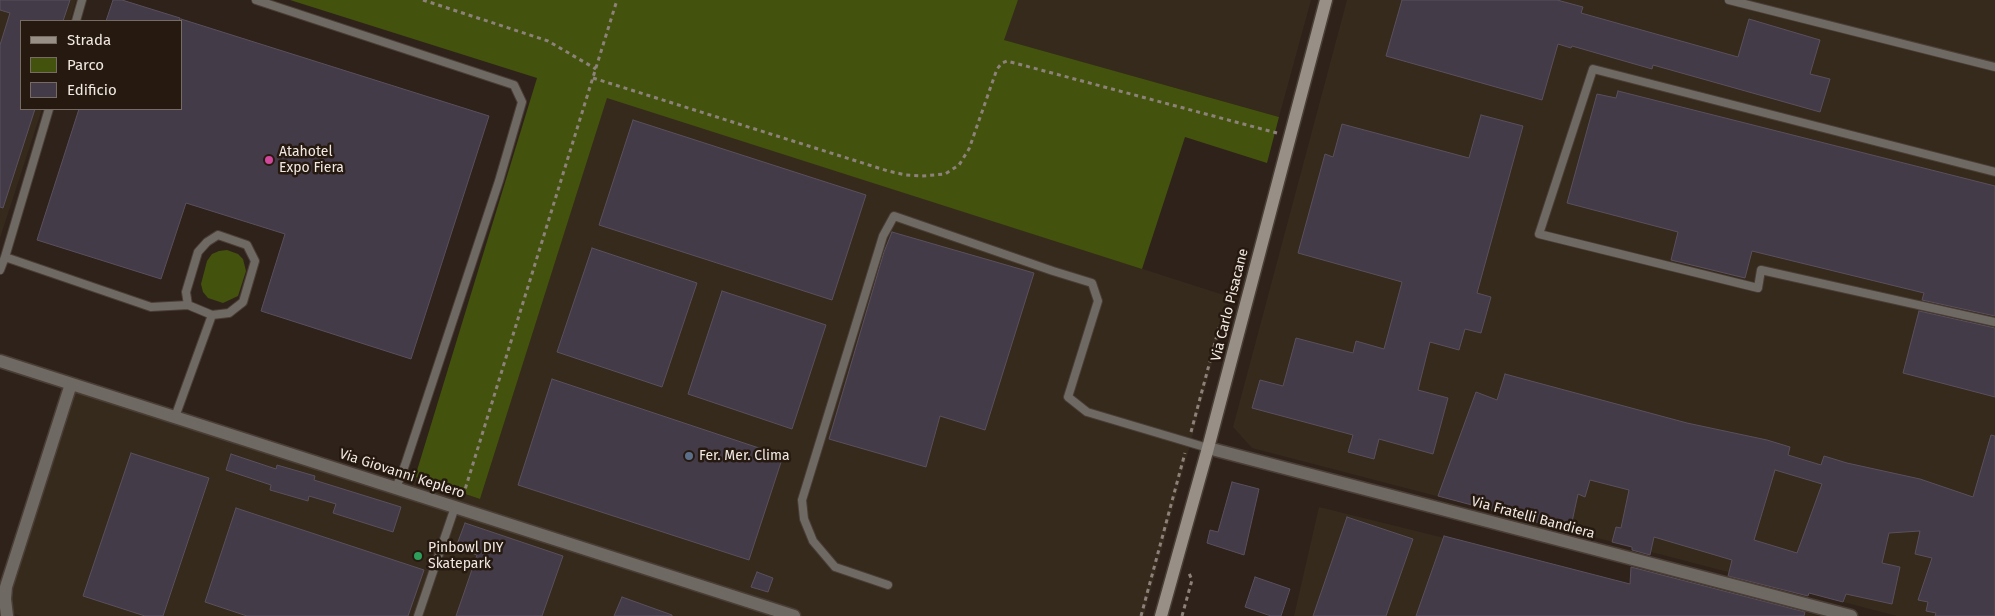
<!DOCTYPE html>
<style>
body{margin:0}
#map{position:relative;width:1995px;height:616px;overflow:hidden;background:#2f221a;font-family:"Fira Sans",sans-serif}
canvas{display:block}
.legend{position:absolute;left:20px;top:20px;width:162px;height:90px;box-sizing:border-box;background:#251910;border:1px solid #776c64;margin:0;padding:6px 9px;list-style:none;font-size:15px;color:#f2e9e3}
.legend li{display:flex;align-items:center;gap:10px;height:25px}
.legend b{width:25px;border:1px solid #776c64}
</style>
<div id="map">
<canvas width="1995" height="616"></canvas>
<ul class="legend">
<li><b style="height:6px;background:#989087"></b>Strada</li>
<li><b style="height:14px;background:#43530d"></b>Parco</li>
<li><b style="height:14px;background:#443b48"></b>Edificio</li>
</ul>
</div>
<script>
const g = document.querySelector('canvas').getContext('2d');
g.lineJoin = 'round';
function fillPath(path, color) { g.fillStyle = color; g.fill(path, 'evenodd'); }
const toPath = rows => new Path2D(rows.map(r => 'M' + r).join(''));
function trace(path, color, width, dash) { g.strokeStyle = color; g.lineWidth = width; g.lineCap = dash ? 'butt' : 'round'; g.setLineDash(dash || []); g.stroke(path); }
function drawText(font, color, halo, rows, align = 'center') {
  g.font = font + ' "Fira Sans",sans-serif'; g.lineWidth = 5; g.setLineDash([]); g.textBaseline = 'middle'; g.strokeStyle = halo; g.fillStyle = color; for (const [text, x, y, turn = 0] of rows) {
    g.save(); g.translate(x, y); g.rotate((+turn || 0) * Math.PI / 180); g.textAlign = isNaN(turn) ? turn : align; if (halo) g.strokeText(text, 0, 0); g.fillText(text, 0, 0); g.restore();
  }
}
fillPath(toPath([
 [0,0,76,0,70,21,21,21,21,109,42,109,0,238],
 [1018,0,1311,0,1279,117,1003,40],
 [1347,0,1995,0,1995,616,1897,616,1252,448,1233,427],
 [607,97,1230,297,1144,616,21,616,6,611,5,599,71,384,411,492,415,477,480,499],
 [1319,507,1630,584,1631,566,1819,616,1294,616]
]), '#362a1c');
fillPath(toPath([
 [290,0,1018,0,1004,40,1279,117,1267,163,1185,137,1142,269,607,98,480,499,415,477,537,78],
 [227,250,238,254,243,259,246,271,238,296,223,303,208,298,203,292,201,284,207,261,212,254,219,251]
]), '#43530d');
const building = toPath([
 [0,0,70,0,63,21,21,21,21,109,35,109,3,208,0,207,0,45,10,13,0,10,0,0],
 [113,0,122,0,180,18,179,21,106,21,113,0],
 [1402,0,1557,0,1583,7,1581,13,1738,57,1749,19,1820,40,1810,74,1830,79,1820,112,1653,65,1652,69,1572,46,1571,48,1558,44,1542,100,1386,56,1402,0],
 [181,19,489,116,411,359,261,311,285,234,186,203,161,279,37,240,79,109,181,109,181,19],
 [1618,91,1995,186,1995,316,1922,300,1924,293,1752,251,1745,278,1671,260,1678,232,1567,203,1597,94,1616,98,1618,91],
 [1481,115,1523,126,1477,293,1491,297,1481,333,1465,329,1459,350,1430,342,1418,390,1448,398,1433,454,1379,439,1374,459,1348,452,1353,435,1252,408,1260,380,1283,386,1296,338,1353,353,1356,341,1384,349,1402,282,1298,253,1325,154,1333,157,1342,124,1469,158,1481,115],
 [633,120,866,195,832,300,599,225,633,120],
 [892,232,1034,273,985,430,940,416,926,467,829,439,884,252,892,232],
 [592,248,697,283,662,387,557,352,592,248],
 [722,291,826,325,792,429,688,394,722,291],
 [1919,311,1995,328,1995,397,1903,373,1919,311],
 [1505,374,1687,423,1767,440,1790,447,1788,455,1821,465,1824,456,1847,463,1920,479,1973,497,1991,435,1995,436,1995,616,1935,616,1936,613,1926,611,1928,602,1918,600,1932,558,1915,554,1920,531,1889,533,1882,563,1900,567,1892,604,1846,594,1843,602,1809,593,1808,596,1728,576,1732,560,1654,537,1650,555,1632,550,1632,547,1612,542,1616,527,1621,528,1629,490,1590,480,1585,497,1578,494,1570,531,1438,496,1476,392,1497,400,1505,374],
 [1775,470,1822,484,1797,553,1754,540,1775,470],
 [552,379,783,456,749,560,518,485,552,379],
 [131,453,209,478,163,616,145,616,83,596,131,453],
 [231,454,276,469,277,465,315,476,314,480,401,507,393,532,333,513,336,504,309,496,308,501,270,490,271,485,226,470,231,454],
 [1232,482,1259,489,1244,555,1207,543,1210,530,1218,532,1232,482],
 [236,508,424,570,408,616,247,616,205,602,236,508],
 [1347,517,1413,539,1386,616,1313,616,1347,517],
 [465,523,563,556,542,616,456,616,477,555,456,547,465,523],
 [1444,536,1630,584,1631,567,1805,612,1804,616,1416,616,1444,536],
 [757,572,773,578,768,592,751,587,757,572],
 [1255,577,1290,589,1281,616,1271,616,1245,607,1255,577],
 [622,597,672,615,672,616,614,616,622,597]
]);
fillPath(building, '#443b48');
trace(building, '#59505d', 1);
const lane = toPath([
 [256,0,514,85,522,102,499,181,405,465,396,488],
 [1729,0,1995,67],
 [76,21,82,0],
 [1995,172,1593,69,1539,234,1758,288,1761,270,1995,322],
 [5,257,49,109],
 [0,270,5,257,151,307,188,305],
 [175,417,212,315,229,313,243,302,255,261,247,245,218,235,207,242,198,252,186,292,188,305,212,315],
 [888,585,835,567,813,541,804,519,802,500,883,236,894,216,1053,271,1092,283,1098,301,1068,397,1087,412,1208,448],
 [418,616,455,507]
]);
const street = toPath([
 [0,361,794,616],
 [1208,448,1851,616],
 [7,616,5,599,6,587,71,384]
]);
const secondary = toPath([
 [1161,616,1208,448,1326,0]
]);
trace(lane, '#4a3e36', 10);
trace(street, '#4a3e36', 15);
trace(secondary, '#4a3e36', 15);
trace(toPath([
 [423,0,548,41,596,69],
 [593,78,888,171,906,175,922,176,945,174,959,165,969,149,997,69,1002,63,1007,61,1277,133],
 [1191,432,1220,324,1226,325],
 [463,496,617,0],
 [1141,616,1185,453],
 [1182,616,1192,580,1188,571]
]), '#8d827b', 3, [4, 4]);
trace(lane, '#6f6964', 8);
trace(street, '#6f6964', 12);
trace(secondary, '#989087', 12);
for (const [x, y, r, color] of [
 [269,160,5,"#d1479c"],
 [689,456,5,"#5c6f8a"],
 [418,556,5,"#2e9e5b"]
]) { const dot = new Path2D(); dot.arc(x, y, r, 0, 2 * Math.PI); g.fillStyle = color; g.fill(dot); trace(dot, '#251910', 2); }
drawText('14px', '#f2e9e3', '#251910', [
 ["Atahotel",279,152],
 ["Expo Fiera",279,168],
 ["Fer. Mer. Clima",699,456],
 ["Pinbowl DIY",428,548],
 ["Skatepark",428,564]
], 'left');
drawText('14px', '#f2e9e3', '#251910', [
 ["Via Carlo Pisacane",1230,305,-76],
 ["Via Giovanni Keplero",402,474,18],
 ["Via Fratelli Bandiera",1533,518,15]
]);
</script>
